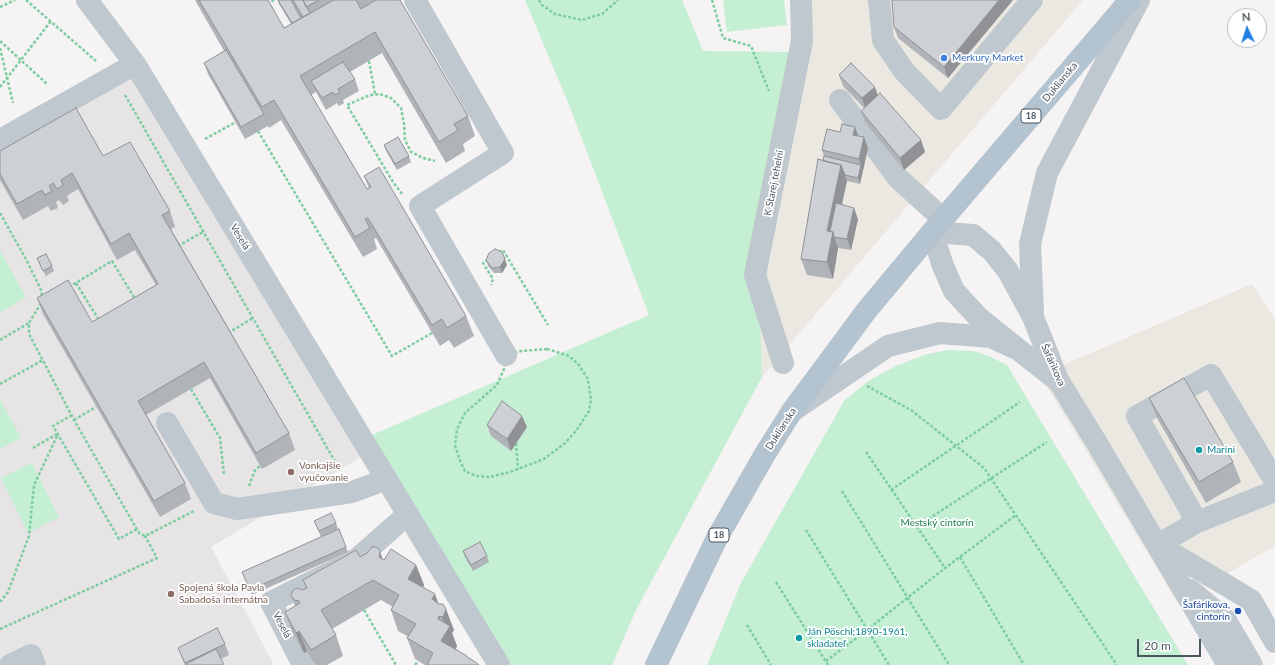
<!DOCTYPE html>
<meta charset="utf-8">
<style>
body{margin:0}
#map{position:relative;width:1275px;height:665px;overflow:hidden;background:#f5f3f3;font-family:Lato,sans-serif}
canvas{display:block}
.north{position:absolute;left:1227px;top:8px;width:40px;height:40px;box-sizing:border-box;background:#fff;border:1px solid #b7bcbf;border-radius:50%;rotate:356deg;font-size:11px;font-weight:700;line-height:16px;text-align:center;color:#4b5760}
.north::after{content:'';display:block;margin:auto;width:14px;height:18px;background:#217fe1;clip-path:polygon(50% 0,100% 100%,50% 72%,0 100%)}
.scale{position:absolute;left:1137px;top:639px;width:64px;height:18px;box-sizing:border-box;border:2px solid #4b5760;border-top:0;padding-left:5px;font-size:12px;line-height:14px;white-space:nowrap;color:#4b5760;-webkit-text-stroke:3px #fff;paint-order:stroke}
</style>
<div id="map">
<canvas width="1275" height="665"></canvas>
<div class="north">N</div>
<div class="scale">20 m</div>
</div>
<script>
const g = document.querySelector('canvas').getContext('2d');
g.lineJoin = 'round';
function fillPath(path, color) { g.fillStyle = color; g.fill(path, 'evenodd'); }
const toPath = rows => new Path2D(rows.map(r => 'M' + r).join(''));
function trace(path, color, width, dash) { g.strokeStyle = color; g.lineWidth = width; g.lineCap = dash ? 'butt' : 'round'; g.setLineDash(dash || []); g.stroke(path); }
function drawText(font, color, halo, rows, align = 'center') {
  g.font = font + ' Lato,sans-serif'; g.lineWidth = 3.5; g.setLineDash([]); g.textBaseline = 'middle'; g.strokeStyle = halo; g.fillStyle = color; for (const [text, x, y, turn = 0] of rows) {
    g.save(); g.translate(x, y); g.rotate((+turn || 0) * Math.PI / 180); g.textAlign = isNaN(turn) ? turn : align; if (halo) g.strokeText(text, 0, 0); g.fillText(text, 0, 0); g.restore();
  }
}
fillPath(toPath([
 [793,0,1083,0,762,377,757,224,790,52],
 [1252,284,1275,319,1275,546,1177,602,1040,375]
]), '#eae8e1');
fillPath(toPath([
 [135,64,366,454,211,547,274,665,0,665,0,140]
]), '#e6e4e5');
fillPath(toPath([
 [525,0,682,0,703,51,790,52,757,224,762,377,636,610,612,665,503,665,358,441,649,315,569,105],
 [723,0,784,0,787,25,727,32],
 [0,251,26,297,0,313],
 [947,350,974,351,991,357,1007,365,1188,665,707,665,741,583,844,401,868,381,896,366,924,355],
 [0,399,21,438,0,449],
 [32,463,59,517,28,533,1,478]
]), '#c4efd3');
trace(toPath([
 [26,0,96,61],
 [539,0,542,5,555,14,582,20,602,14,618,0],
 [712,0,723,38,751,46,769,91],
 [267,4,274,0],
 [0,7,15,0],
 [0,41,47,84],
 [0,48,13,103],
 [369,61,375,94],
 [0,87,51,21],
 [125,95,341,472],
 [258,131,392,356,432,333],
 [205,139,236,122],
 [402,194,393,182,347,105,370,95,380,94,391,98,401,108,404,124,405,140,411,152,423,158,435,161],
 [0,213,27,261,42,292,41,298],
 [178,246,203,232],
 [499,252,503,250,548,325],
 [488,260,483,263,493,279,491,285],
 [76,283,99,320],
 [69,287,112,261,135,299],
 [41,303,29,323,29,334,74,420,139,533,145,536,194,511],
 [228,333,253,318],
 [0,340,29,323],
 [547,349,569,356,578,364,588,379,591,400,589,411,576,431,565,443,544,459,510,472,490,477,476,476,465,471,461,463,455,446,457,429,465,413,497,385,504,369,506,355,521,351,547,349],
 [0,384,43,360],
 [867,386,911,410,984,468,1117,665],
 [191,389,220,438,224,475],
 [72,415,53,426,119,539,137,529],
 [74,420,96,407],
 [516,443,518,469],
 [33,448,57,434],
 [866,452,945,568],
 [249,486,255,470,260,466],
 [891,490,1020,402],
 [842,491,949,665],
 [916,527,1047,442],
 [806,530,889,665],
 [960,557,1024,665],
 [776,582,828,665],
 [0,602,8,592,29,536,34,485,58,434],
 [364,610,396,665],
 [747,625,771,665],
 [0,629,157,558,145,536],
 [826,661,867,630,945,568,1016,515],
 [415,665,418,661]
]), '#7dcda1', 2.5, [3, 2]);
trace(toPath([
 [87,0,135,64,499,665],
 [415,0,503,153,420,206,506,355],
 [879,0,883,40,904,71,941,109,1032,0],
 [840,100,898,178,943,219],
 [0,140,135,64],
 [1033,312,1030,244,1047,173,1139,0],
 [1019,350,978,317,954,291,943,266,932,232,973,235,992,251,1008,271,1033,317,1058,380,1098,445,1228,665],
 [783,363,755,275,802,41,801,0],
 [794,410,888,346,940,333,991,337,1019,350,1057,380],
 [167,423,214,503,237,509,352,492,387,479],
 [1197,522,1275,491],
 [1157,545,1197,522,1137,416,1211,375,1275,481],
 [1158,545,1251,600,1275,642],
 [1190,590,1225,619,1252,665],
 [10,665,31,655,35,665],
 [303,665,271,602,357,559,408,514]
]), '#bfc8ce', 22);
trace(toPath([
 [656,665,717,538,765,454,792,411,867,310,932,232,1130,0]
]), '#b4c3d0', 22);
fillPath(toPath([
 [195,0,268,0,284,28,291,24,279,4,278,0,400,0,468,116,475,136,463,144,465,151,446,163,382,53,350,72,355,79,359,91,343,100,344,103,339,106,337,103,326,110,316,92,311,95,367,189,369,188,364,176,466,316,474,336,454,348,449,340,440,346,376,238,374,239,377,249,363,257,281,120,269,128,268,126,245,139,208,74,204,63,224,51],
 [1013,0,948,78,898,38,894,27],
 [839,75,878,95,921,140,925,152,904,170,865,122,861,111,864,108,843,86],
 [858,136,864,137,868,148,863,170,860,184,847,181,842,205,858,219,851,250,838,248,833,279,807,275,801,259,823,161,824,156,822,150],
 [384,145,409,156,411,162,397,170,386,151],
 [0,151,103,156,170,211,175,227,171,229,289,433,295,450,262,469,210,378,146,415,185,483,191,499,160,517,43,314,37,298,92,322,156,285,135,250,117,260,78,189,67,196,69,201,63,205,59,200,56,202,58,208,51,211,48,206,23,220,0,180],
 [37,258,52,266,54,271,46,276,39,263],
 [486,260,507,265,502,273,494,273,488,266],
 [1149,398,1233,462,1241,482,1206,503,1157,418],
 [487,425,527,427,511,451,491,436],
 [314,521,336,523,338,529,321,537,346,547,348,552,252,595,242,572,321,537],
 [463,551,487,556,489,562,473,571,465,557],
 [360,557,383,559,416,565,424,585,423,587,438,603,454,630,452,633,457,646,456,649,479,665,425,665,415,659,407,638,409,637,398,631,391,610,393,607,381,600,332,629,336,635,343,656,327,665,315,665,307,651,304,653,292,632,285,612,295,606,291,595,306,588,303,580],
 [225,644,229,655,221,659,224,665,185,665,178,648]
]), '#b0b3b7');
fillPath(toPath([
 [999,0,1013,0,948,78,944,67],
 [875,87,879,98,866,110,862,98],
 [855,127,859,138,853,135],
 [864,137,868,148,860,184,858,178,861,165,859,159],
 [921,140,925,152,904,170,900,158],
 [841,165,847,181,834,237,838,248,833,279,827,262,827,231],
 [854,208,858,219,851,250,847,239],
 [505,259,507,265,502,273,500,267],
 [522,416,527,427,511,451,507,439],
 [380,552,388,573,379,557],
 [416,565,424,585,416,599,408,579],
 [435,594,442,614,439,616,445,634,447,631,442,617,446,609,454,630,452,633,457,646,449,662,441,641,438,619,432,599],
 [299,631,307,651,304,653,296,633]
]), '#909295');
const building = toPath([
 [199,0,268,0,284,28,332,1,332,0,356,0,361,9,376,0,400,0,468,116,454,124,458,130,439,142,375,32,300,76,367,189,371,187,364,176,379,167,466,316,447,328,442,319,432,325,368,218,365,219,370,228,355,237,274,100,262,107,199,0],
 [278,0,291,0,301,18,292,23,278,0],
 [293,0,303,0,310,13,303,17,293,0],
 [303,0,319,0,306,7,303,0],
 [892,0,999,0,944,67,894,27,892,0],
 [226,50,264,114,241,127,204,63,226,50],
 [343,62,355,79,338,89,340,92,335,95,333,92,322,98,311,81,343,62],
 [851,63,875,87,862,98,839,75,851,63],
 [880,93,921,140,900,158,861,111,880,93],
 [76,108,103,156,130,142,170,211,162,215,289,433,256,453,204,362,138,401,185,483,154,501,37,298,68,280,92,322,158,284,129,233,111,244,72,173,61,180,63,185,57,189,53,183,49,186,52,191,45,195,42,190,17,204,0,174,0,151,76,108],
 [842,124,855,127,853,135,864,137,859,159,822,150,827,129,840,132,842,124],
 [398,137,409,156,395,164,384,145,398,137],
 [824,156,861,165,858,178,845,175,841,165,823,161,824,156],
 [818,159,841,165,827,231,833,232,827,262,801,259,818,159],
 [836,203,854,208,847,239,834,237,833,232,830,231,836,203],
 [495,249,502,252,505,259,500,267,492,268,486,260,489,253,495,249],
 [46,254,52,266,43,271,37,258,46,254],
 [1184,378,1233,462,1199,482,1149,398,1184,378],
 [502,401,522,416,507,439,487,425,502,401],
 [331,513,336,523,319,531,314,521,331,513],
 [339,529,346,547,250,590,242,572,339,529],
 [480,542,487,556,471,565,463,551,480,542],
 [372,547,376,547,379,549,380,552,379,557,384,560,391,549,416,565,408,579,435,594,432,599,439,604,443,604,446,609,444,615,442,617,439,616,438,619,450,626,441,641,467,656,467,657,477,663,479,665,427,665,433,653,407,638,416,624,391,610,399,595,373,580,321,610,336,635,311,650,299,631,296,633,285,612,300,603,299,601,294,600,291,595,293,590,297,588,302,590,307,588,303,580,356,550,360,557,367,553,372,547],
 [217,628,225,644,185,663,178,648,217,628],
 [216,649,224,665,186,665,186,664,216,649]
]);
fillPath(building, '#cdd0d5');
trace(building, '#909295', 1);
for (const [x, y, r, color] of [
 [944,58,4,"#3f7fe0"],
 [1199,450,4,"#0f9aa8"],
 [291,472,4,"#8d6e63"],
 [171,594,4,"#8d6e63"],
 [1238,611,4,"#1a4fb4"],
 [799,638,4,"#0f9aa8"]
]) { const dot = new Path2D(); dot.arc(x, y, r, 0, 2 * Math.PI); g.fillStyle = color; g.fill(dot); trace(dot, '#fff', 1.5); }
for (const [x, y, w] of [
 [1031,116,20],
 [719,535,20]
]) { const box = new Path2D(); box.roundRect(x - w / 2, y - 7, w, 14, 3); g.fillStyle = '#fff'; g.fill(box); trace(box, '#4b5760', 1); }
drawText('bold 9px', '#4b5760', null, [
 ["18",1031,116],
 ["18",719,535]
]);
drawText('10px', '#366cbe', '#fff', [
 ["Merkury Market",952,58]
], 'left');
drawText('10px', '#4b5760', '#fff', [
 ["Duklianska",1060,82,-50],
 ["K Starej tehelni",774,183,-79],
 ["Veselá",240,237,59],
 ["Šafárikova",1053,365,66],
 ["Duklianska",781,429,-57],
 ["Veselá",282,625,63]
]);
drawText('10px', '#0d838f', '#fff', [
 ["Marini",1207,450],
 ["Ján Pöschl;1890-1961,",807,632],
 ["skladateľ",807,644]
], 'left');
drawText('10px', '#785e54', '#fff', [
 ["Vonkajšie",299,466],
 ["vyučovanie",299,478],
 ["Spojená škola Pavla",179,588],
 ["Sabadoša internátna",179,600]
], 'left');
drawText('10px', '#1b8249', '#fff', [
 ["Mestský cintorín",937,523]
]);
drawText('10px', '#164399', '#fff', [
 ["Šafárikova,",1230,605],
 ["cintorín",1230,617]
], 'right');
</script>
